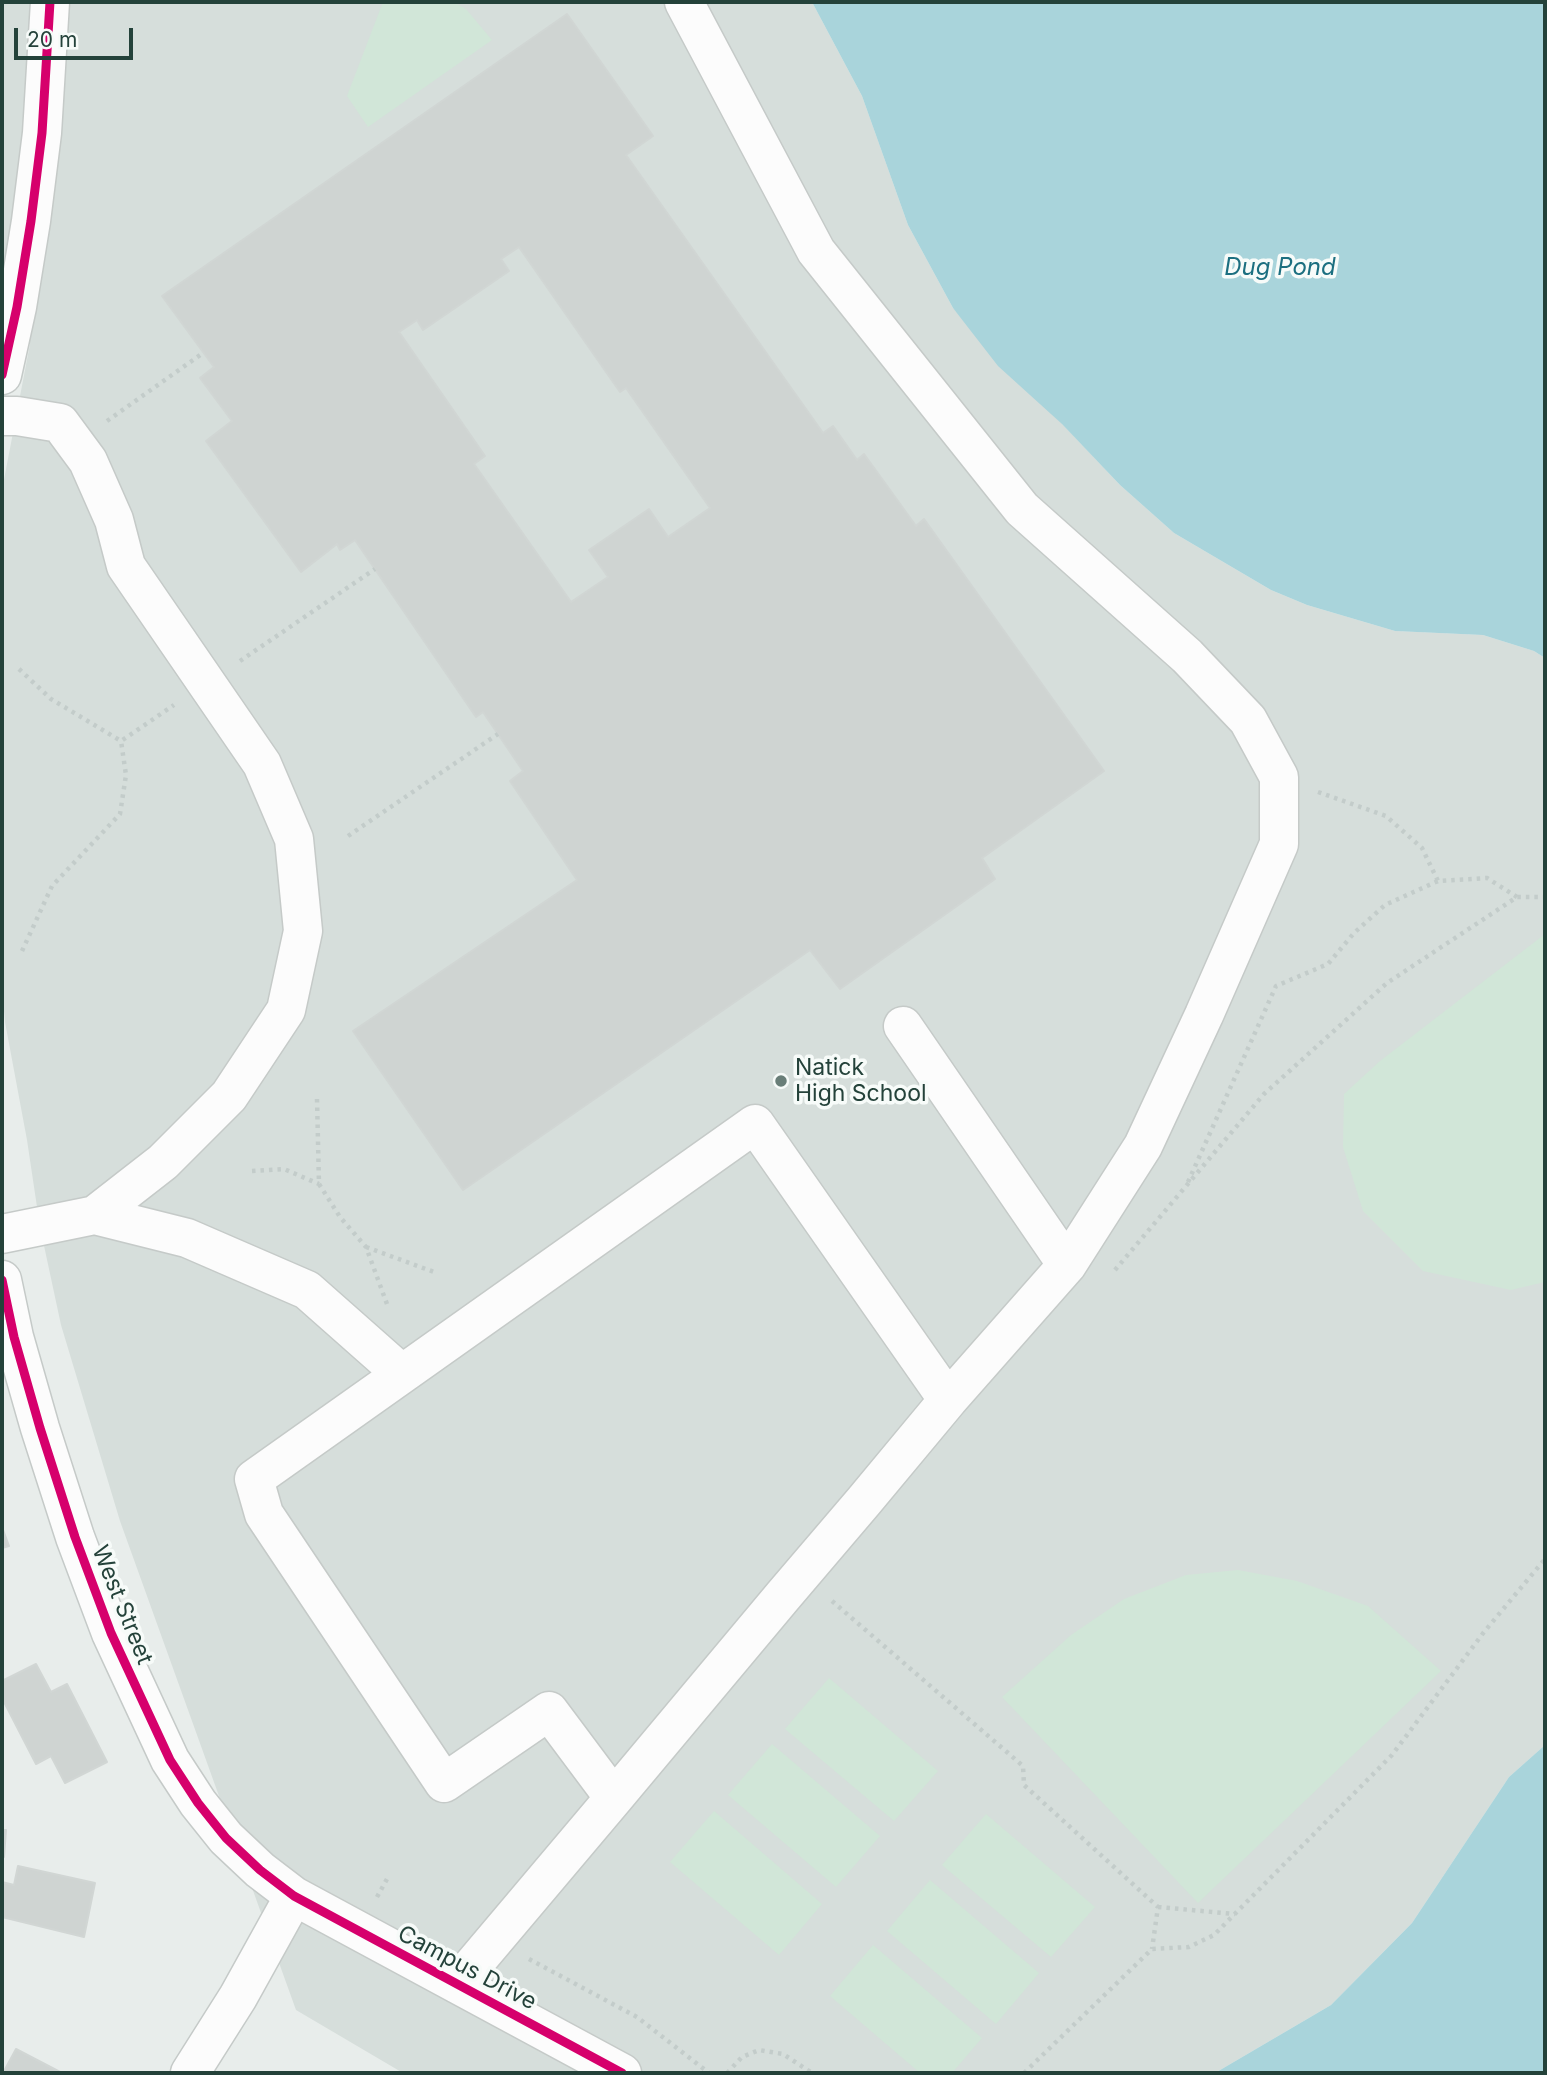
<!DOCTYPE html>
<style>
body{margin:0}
#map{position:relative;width:1547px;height:2075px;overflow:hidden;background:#e8edeb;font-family:Inter,sans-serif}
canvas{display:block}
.frame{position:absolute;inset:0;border:4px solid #24423a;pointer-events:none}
.scale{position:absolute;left:14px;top:28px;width:119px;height:32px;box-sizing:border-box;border:4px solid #24423a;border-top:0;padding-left:9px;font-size:21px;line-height:24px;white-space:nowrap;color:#24423a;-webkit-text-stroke:5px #f7fbf9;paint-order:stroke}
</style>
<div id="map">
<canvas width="1547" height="2075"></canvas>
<div class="frame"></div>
<div class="scale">20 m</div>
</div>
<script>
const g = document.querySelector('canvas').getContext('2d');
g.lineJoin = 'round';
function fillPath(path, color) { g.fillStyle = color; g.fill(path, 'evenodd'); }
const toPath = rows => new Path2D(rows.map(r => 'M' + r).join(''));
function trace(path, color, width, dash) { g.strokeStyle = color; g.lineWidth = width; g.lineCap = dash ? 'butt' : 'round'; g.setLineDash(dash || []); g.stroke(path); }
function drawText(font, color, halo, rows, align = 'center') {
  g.font = font + ' Inter,sans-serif'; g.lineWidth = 7; g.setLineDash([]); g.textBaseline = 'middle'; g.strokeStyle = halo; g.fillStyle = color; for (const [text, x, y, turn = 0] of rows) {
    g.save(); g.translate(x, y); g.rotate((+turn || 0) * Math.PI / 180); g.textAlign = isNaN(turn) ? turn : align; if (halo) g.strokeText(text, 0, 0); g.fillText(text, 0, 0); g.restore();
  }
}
fillPath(toPath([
 [2,2,812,2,862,96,908,225,953,308,1120,485,1174,533,1271,590,1307,605,1395,631,1483,635,1534,651,1545,658,1545,1745,1509,1777,1412,1923,1331,2005,1215,2073,403,2073,296,2010,120,1521,61,1325,40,1227,27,1140,5,1022,2,989,2,490,30,344,2,336]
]), '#d6dedb');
fillPath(toPath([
 [383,2,454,2,466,9,492,40,368,127,347,96],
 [1545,934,1545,1282,1511,1290,1423,1271,1363,1211,1343,1147,1344,1094,1380,1061],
 [1238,1570,1297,1581,1368,1606,1441,1671,1198,1903,1002,1697,1071,1635,1124,1599,1186,1575],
 [829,1678,938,1771,894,1821,785,1729],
 [772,1744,880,1836,836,1887,728,1795],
 [714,1811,822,1904,779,1955,670,1862],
 [986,1814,1095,1907,1051,1957,942,1865],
 [930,1880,1039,1973,996,2024,887,1931],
 [873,1945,982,2038,952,2073,920,2073,830,1996]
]), '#d1e6d8');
fillPath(toPath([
 [812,2,1545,2,1545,658,1534,651,1483,635,1395,631,1307,605,1271,590,1174,533,1120,485,1062,424,998,366,953,308,908,225,862,96],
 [1545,1745,1545,2073,1215,2073,1331,2005,1412,1923,1509,1777]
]), '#a9d4db');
const building = toPath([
 [567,14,653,136,626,155,823,433,833,426,857,460,864,454,916,526,924,519,1104,771,982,858,995,879,840,989,810,950,463,1190,353,1031,577,880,510,781,523,771,483,712,476,717,355,540,340,550,337,544,301,572,206,441,232,421,200,378,214,367,162,296,567,14],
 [519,247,620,392,626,388,710,508,668,537,649,509,589,550,608,577,571,602,474,464,485,456,399,332,417,320,423,330,509,271,501,259,519,247],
 [2,1527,9,1546,2,1548,2,1527],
 [36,1664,51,1692,67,1684,107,1762,65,1783,51,1756,36,1764,2,1698,2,1681,36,1664],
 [2,1830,6,1830,4,1857,2,1857,2,1830],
 [18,1866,95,1883,84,1937,2,1917,2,1882,14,1885,18,1866],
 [16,2049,62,2073,3,2073,16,2049]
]);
fillPath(building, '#cfd4d2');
trace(building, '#d1d6d4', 2);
const minor = toPath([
 [684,2,816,251,1022,509,1187,656,1248,720,1279,777,1279,844,1204,1015,1143,1146,1067,1265,948,1400],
 [2,375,17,307,31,221,42,133,50,2],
 [2,416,17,416,60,423,88,461,114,520,126,566,262,764,294,839,303,931,286,1010,229,1096,163,1162,95,1215,2,1234],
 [903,1026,1067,1265],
 [95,1215,187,1238,307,1290,402,1374],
 [2,1280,14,1337,40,1428,75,1537,111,1633,170,1760,198,1803,226,1838,260,1870,294,1896,622,2073],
 [457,1984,614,1798,783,1596,864,1501,948,1400,755,1124,254,1479,264,1514,444,1783,549,1711,614,1798],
 [190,2073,238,1997,294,1896]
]);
trace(minor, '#c5cac8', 41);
trace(toPath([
 [107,421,203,353],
 [240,661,375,569],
 [19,669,51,699,121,741],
 [1318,792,1386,816,1422,848,1438,881],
 [348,836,498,734],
 [22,951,52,886,120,814,126,775,121,741,174,705],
 [317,1099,319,1184,340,1217,366,1247,387,1304],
 [252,1171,284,1169,319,1184],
 [1188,1182,1276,986,1328,964,1354,933,1385,905,1438,881,1487,878,1517,897],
 [366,1247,434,1272],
 [1115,1270,1264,1094,1387,983,1517,897,1545,897],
 [832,1601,1023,1766,1024,1785,1158,1907,1152,1949],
 [377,1897,387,1879],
 [1158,1907,1235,1914],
 [529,1959,637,2017,709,2073],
 [727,2073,742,2057,759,2050,783,2054,812,2073],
 [1024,2073,1152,1949,1189,1947,1214,1935,1392,1755,1484,1632,1545,1559]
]), '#c3ccca', 4.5, [3.5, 5]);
trace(minor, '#fcfcfc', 38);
trace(toPath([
 [2,375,17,307,31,221,42,133,50,2],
 [2,1280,14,1337,40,1428,75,1537,111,1633,170,1760,198,1803,226,1838,260,1870,294,1896,622,2073]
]), '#d6006c', 9);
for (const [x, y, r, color] of [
 [781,1081,7,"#697e78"]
]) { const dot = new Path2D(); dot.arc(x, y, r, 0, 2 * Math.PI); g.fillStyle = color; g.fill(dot); trace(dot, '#f7fbf9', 2.5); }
drawText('23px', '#24423a', '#f7fbf9', [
 ["Natick",795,1068],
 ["High School",795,1094]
], 'left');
drawText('23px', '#24423a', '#f7fbf9', [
 ["West Street",122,1605,68],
 ["Campus Drive",467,1968,28]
]);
drawText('italic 24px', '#1c6f80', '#f7fbf9', [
 ["Dug Pond",1280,268]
]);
</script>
